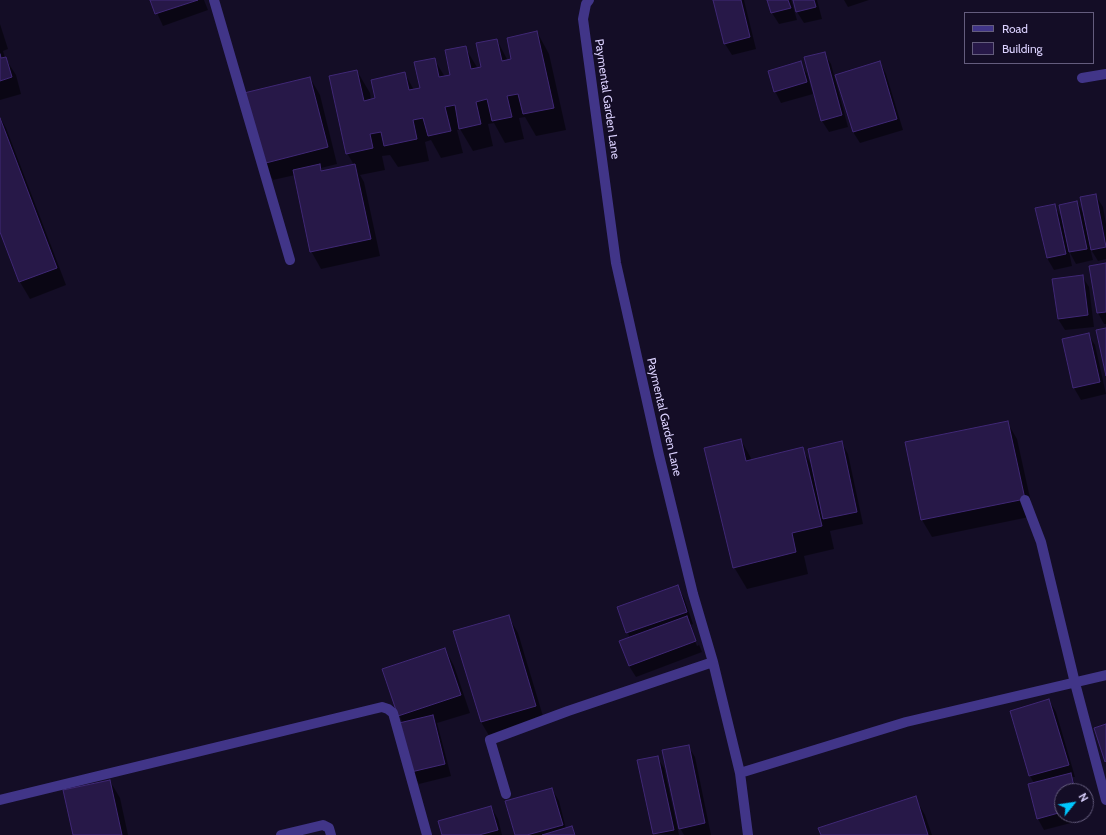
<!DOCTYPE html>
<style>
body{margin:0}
#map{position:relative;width:1106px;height:835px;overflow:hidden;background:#140d26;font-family:Cabin,sans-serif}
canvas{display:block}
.legend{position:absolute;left:964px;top:12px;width:130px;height:52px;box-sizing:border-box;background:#140d26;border:1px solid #645c7d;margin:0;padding:5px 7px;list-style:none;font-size:12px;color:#dcd2ff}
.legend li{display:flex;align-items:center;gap:8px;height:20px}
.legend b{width:20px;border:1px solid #645c7d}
.north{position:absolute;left:1054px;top:783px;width:40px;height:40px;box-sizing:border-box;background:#140d26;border:1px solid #645c7d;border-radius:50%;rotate:60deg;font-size:11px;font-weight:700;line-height:16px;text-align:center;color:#dcd2ff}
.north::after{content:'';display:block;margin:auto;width:14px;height:18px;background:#00c6fd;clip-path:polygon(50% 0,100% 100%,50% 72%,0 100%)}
</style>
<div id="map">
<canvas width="1106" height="835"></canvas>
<ul class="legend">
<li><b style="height:5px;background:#413588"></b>Road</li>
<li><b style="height:11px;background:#271848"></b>Building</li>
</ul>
<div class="north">N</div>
</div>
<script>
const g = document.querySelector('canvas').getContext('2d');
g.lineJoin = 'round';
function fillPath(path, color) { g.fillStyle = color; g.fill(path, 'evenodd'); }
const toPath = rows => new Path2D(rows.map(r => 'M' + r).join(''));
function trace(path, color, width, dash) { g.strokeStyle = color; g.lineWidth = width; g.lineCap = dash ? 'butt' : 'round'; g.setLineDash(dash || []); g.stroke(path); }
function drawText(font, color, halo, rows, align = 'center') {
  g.font = font + ' Cabin,sans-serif'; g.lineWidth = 3; g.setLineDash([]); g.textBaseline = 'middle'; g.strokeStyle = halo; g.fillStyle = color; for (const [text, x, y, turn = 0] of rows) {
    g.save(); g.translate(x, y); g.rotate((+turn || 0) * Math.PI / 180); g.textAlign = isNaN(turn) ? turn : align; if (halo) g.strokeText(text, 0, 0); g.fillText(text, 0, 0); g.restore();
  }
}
fillPath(toPath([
 [151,0,204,0,208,10,163,26],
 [714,0,744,0,756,49,732,55,725,44],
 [768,0,791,0,797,20,779,24,772,13],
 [794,0,817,0,822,19,804,23,797,12],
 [844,0,869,0,848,7],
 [0,24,8,49,3,51,5,58,16,75,21,94,0,100],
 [537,32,549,54,566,130,536,136,525,117,519,118,524,139,505,143,494,123,488,124,493,146,473,151,460,129,457,130,463,153,441,158,431,140,425,142,429,161,398,167,390,155,382,156,385,170,360,175,364,182,380,256,321,269,311,251,295,175,273,180,263,163,310,78,320,95,337,164,321,168,323,172,354,165,347,153,357,71,370,93,371,100,376,99,405,74,414,90,421,88,434,59,445,77,452,75,465,47,478,69,483,68,497,40,508,61,512,60],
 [824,53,831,64,848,127,829,132,822,121],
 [800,62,807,74,813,94,781,103,775,91],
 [880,62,886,74,903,130,860,143,853,132],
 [0,117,6,128,66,285,30,299,20,282,0,229],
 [1096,196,1103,207,1106,224,1106,259,1098,261,1090,248,1093,260,1076,264,1069,251,1072,266,1054,270,1047,258,1037,209,1054,205,1063,220,1077,202,1085,216],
 [1106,264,1106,324,1104,324,1098,313],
 [1082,276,1089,287,1094,327,1065,330,1058,319],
 [1088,334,1095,345,1106,394,1081,400,1074,388,1063,339],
 [1007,422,1017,439,1034,516,932,537,922,520],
 [741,440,752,460,802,449,812,466,842,443,848,454,863,524,830,531,834,549,804,556,808,574,747,589,734,567],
 [677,586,684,598,693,624,691,625,702,652,636,677,629,666,630,638,618,608],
 [690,628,692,628,699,645,697,646],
 [508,616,518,633,545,723,491,739,481,722],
 [445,649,454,666,470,713,437,723,451,776,419,784,412,772,403,723,399,715],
 [1049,700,1056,712,1075,777,1072,777,1078,791,1062,791,1062,815,1085,815,1086,819,1044,830,1038,819,1034,783,1030,776,1011,711],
 [688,746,695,757,711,835,684,835,680,828],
 [657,757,664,768,679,835,654,834,638,761],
 [110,781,120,798,128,835,74,835],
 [552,789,559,801,566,829,572,827,576,835,516,835],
 [915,798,925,815,932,835,822,835],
 [491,807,498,819,502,835,443,835]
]), '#0007');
const building = toPath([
 [150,0,198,0,155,14,150,0],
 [713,0,741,0,750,37,724,44,713,0],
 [767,0,788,0,791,8,771,13,767,0],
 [793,0,814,0,816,7,796,12,793,0],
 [537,31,554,108,523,114,518,94,507,96,512,117,492,121,487,99,476,102,481,124,459,129,455,105,445,107,451,131,428,136,423,118,413,120,417,139,384,146,381,132,370,134,373,148,346,154,329,76,357,70,364,101,375,98,371,80,405,72,409,90,420,88,414,62,435,58,439,77,450,75,445,50,466,46,471,69,481,67,476,43,497,39,502,61,511,59,507,38,537,31],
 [825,52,842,115,821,121,804,57,825,52],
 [0,54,1,58,6,57,12,77,0,81,0,54],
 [801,61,807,82,774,92,768,71,801,61],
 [880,61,897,119,853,132,835,75,880,61],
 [310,77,328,147,262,164,244,93,310,77],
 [0,118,57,268,19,282,0,232,0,118],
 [320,164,321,171,355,164,371,239,310,252,293,170,320,164],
 [1096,194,1106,247,1091,250,1080,197,1096,194],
 [1077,201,1087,249,1069,252,1059,205,1077,201],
 [1055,204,1066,254,1047,258,1035,208,1055,204],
 [1106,263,1106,312,1097,313,1089,266,1106,263],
 [1083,275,1088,315,1058,319,1052,279,1083,275],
 [1106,328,1106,376,1096,330,1106,328],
 [1089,333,1100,382,1073,388,1062,339,1089,333],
 [1008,421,1025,499,921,520,905,442,1008,421],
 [741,439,746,461,803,447,822,526,792,533,796,552,733,568,704,448,741,439],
 [842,441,857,512,823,519,808,449,842,441],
 [678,585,687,612,626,633,617,607,678,585],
 [509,615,536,706,481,722,453,631,509,615],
 [687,616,696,641,629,666,619,641,687,616],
 [445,648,461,695,398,716,382,669,445,648],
 [1049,699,1069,765,1029,776,1010,711,1049,699],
 [433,715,445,764,411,772,399,723,433,715],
 [1106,724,1106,761,1105,762,1094,728,1106,724],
 [689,745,705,823,679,829,662,750,689,745],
 [658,756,674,830,653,834,637,760,658,756],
 [1071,773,1075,791,1062,791,1062,812,1037,819,1028,784,1071,773],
 [110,780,122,835,73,835,63,790,110,780],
 [552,788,563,825,527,835,515,835,505,801,552,788],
 [916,796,928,835,821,835,818,828,916,796],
 [491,806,498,830,479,835,442,835,438,821,491,806],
 [572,826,575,835,542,835,572,826]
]);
fillPath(building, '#271848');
trace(building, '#402876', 1);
trace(toPath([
 [214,0,290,260],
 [589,0,586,4,583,19,616,263,659,455,693,594,713,662,740,773,748,835],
 [1082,78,1106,74],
 [1025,500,1041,542,1075,683,1106,800],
 [740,773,906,722,1106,675],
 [506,794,490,740,568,711,713,662],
 [0,800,382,707,388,709,393,713,427,835],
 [281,835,323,825,329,828,331,835]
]), '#413588', 10);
drawText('12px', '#dcd2ff', '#140d26', [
 ["Paymental Garden Lane",607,99,82],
 ["Paymental Garden Lane",664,417,77]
]);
</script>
